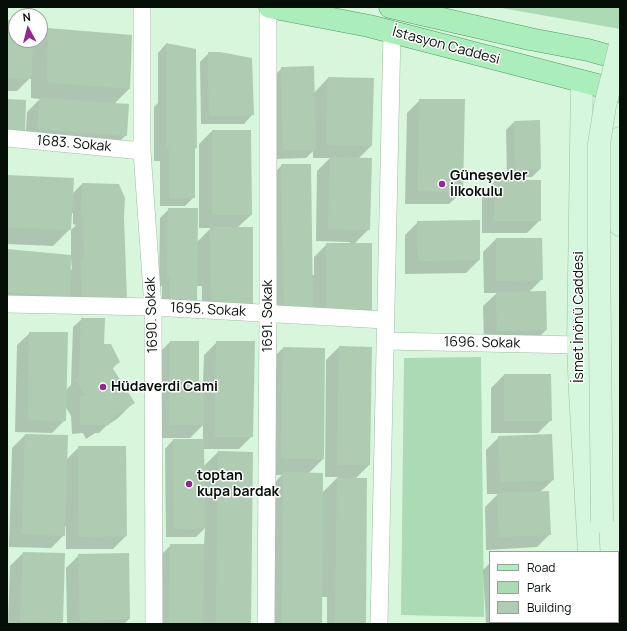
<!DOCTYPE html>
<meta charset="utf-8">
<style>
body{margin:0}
#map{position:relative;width:627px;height:631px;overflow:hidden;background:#d8f6dc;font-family:Manrope,sans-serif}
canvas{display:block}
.frame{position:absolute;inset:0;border:8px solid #060f07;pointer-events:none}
.legend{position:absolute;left:489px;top:551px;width:130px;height:72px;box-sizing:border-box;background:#fff;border:1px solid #9b9f9c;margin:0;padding:5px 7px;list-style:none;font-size:12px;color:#060f07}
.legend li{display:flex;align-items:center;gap:8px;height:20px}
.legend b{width:20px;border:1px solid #9b9f9c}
.north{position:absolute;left:8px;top:8px;width:40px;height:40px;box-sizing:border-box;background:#fff;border:1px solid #9b9f9c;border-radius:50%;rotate:353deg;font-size:11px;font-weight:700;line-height:16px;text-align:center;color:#060f07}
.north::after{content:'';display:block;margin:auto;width:14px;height:18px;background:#92298e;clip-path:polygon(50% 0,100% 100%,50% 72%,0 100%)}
</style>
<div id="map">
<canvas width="627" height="631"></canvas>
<div class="frame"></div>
<ul class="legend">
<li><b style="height:5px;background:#abeebb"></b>Road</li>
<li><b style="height:11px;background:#acdab4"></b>Park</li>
<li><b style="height:11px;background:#afccb3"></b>Building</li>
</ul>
<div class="north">N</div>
</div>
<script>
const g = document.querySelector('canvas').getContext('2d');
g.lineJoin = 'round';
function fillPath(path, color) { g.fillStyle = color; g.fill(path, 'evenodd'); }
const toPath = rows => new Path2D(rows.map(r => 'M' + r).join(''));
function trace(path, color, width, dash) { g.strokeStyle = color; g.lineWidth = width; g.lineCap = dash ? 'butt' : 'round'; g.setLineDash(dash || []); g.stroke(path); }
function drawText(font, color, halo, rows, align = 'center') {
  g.font = font + ' Manrope,sans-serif'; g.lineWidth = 3; g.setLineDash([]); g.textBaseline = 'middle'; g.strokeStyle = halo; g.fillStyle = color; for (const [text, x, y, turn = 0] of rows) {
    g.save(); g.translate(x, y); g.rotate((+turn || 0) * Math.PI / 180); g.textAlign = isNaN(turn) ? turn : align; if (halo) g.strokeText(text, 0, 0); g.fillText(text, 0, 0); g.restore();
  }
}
fillPath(toPath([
 [496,7,620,7,620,29],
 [481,357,484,617,401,615,404,358]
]), '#acdab4');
fillPath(toPath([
 [7,21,16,22,16,40,32,40,31,46,38,40,40,40,40,38,49,29,131,36,129,89,114,104,126,135,113,148,15,142,7,100,24,130,26,130,27,112,40,99,31,98,31,77,17,91,7,91],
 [166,44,195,50,196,148,194,150,194,197,185,206,160,206,160,161,154,161,154,107,158,103,158,53],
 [209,53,252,115,244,124,201,124,200,62],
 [282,68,314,93,328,78,371,146,358,159,369,229,354,244,371,311,313,323,313,306,304,316,276,317,273,174,282,165,312,275,314,275,314,257,327,244,350,244,350,242,316,241,317,171,330,158,313,158,313,151,306,158,274,159,273,77],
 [420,100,462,192,449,204,405,204,407,113],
 [514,122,540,169,532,177,507,178,506,130],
 [212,131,251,215,237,228,252,305,202,314,202,286,196,286,196,299,188,308,162,308,162,286,159,286,160,218,169,209,197,242,211,228,199,228,199,144],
 [7,176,72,194,82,184,118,185,113,312,7,306,7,250,71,256,71,230,76,225,73,224,73,213,71,213,70,229,53,246,7,244],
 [70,259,71,259,72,269,69,271],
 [495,181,540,181,540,220,527,233,482,233,482,194],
 [418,222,479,260,466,273,405,274,405,235],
 [496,239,542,279,528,293,546,330,533,343,484,344,483,306,497,293,484,293,483,252],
 [82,319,103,345,119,362,112,369,133,403,117,419,106,426,99,433,95,433,86,439,83,433,72,434,71,416,65,406,65,420,52,433,15,432,17,345,30,333,66,390,71,385,73,327],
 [170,342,197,382,203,382,204,355,217,342,252,436,239,449,203,449,203,467,218,452,250,624,161,624,158,558,171,545,204,545,205,528,196,537,166,537,165,449,173,440,203,440,203,425,190,438,156,438,162,350],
 [339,347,369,465,355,479,365,624,327,624,327,597,321,597,321,624,269,624,271,486,282,475,265,475,266,365,283,348,323,459,308,474,322,493,338,477,325,477,326,360],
 [504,375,551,420,538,433,491,433,491,388],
 [25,435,66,460,79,447,126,536,113,549,66,549,66,526,64,526,64,535,51,548,9,547,12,448],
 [499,437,553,480,540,492,550,534,537,547,486,550,485,507,498,494,487,494,486,450],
 [23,553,62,622,60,624,8,624,10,566],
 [79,555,129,619,124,624,67,624,66,568],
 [490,563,490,622,542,622,540,624,486,624,483,570]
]), '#0003');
fillPath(toPath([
 [7,20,16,21,16,40,33,40,31,79,7,78],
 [48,28,132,35,130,89,47,82],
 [166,43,196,49,197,148,195,148,195,198,169,198,169,149,166,148],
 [208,52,220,52,252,58,254,115,209,116],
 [314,66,316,150,283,150,281,67],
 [328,77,374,78,372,146,326,145],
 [40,98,129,104,127,136,37,129],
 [7,99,26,100,25,134,7,133],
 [419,99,465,99,463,192,418,191],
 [540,120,541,169,515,170,514,121],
 [212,130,251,130,252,215,212,215],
 [330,157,372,158,370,230,328,229],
 [281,164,311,164,313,308,284,308],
 [7,175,74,178,71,230,7,227],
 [495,180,541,180,541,221,494,221],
 [82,183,119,184,125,198,124,217,127,300,82,297,81,258,84,259,83,216,81,216],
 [168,208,198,208,197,300,170,299,170,278,167,277],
 [480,220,480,260,418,261,417,221],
 [210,227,253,227,253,306,211,306],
 [496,238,542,238,543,280,496,281],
 [326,243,372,243,372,311,326,311],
 [7,249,71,255,70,297,7,292],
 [546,291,547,330,497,331,496,292],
 [81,318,105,318,104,344,111,344,120,362,112,367,135,403,109,419,109,425,80,425,80,396,86,396,75,379,79,377],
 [29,332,68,332,66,421,28,420],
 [170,341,199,341,199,382,204,381,204,425,169,425],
 [216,341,255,341,253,437,215,437],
 [339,346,372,347,370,465,337,465],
 [283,347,325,348,324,459,281,459],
 [504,374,551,374,552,421,504,421],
 [25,434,68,435,65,536,22,534],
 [552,434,554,480,500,482,498,436],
 [173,439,204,439,205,528,174,529],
 [78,446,126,446,127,536,79,537],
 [218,451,253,452,251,624,216,624],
 [283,472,323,473,322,624,282,624],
 [337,478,367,478,366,624,335,624],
 [549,491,551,535,499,537,497,493],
 [170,544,204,544,203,624,169,624],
 [23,552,65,553,63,622,20,621],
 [129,553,130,619,80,621,78,554]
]), '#afccb3');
const minor = toPath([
 [142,7,142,151,153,307,154,624],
 [7,138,142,151],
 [7,304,153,307,385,320],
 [385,341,578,345],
 [266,624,268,313,268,7],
 [379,624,392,32]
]);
const secondary = toPath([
 [582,82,578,345,580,392,589,552],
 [620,138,619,146,620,225],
 [602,622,602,624]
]);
const primary = toPath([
 [270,7,369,26,620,91],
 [390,7,530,39,588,50,620,59]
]);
trace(minor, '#a1bea5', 18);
trace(secondary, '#a1bea5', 23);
trace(primary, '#4d995e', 23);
trace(minor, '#fff', 17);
trace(secondary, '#d5f7dd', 22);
trace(primary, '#abeebb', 22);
const secondaryBridge = toPath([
 [602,522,599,249,599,144,605,106,620,45]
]);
trace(secondaryBridge, '#a1bea5', 23, []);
trace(secondaryBridge, '#d5f7dd', 22);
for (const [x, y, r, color] of [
 [442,184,4,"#92298e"],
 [103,387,4,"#92298e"],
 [189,484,4,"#92298e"]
]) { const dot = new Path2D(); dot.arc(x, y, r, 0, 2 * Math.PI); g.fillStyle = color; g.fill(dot); trace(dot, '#fff', 1.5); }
drawText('14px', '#060f07', '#fff', [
 ["İstasyon Caddesi",446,46,15],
 ["1683. Sokak",74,144,5],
 ["1695. Sokak",208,310,3],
 ["1690. Sokak",152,315,-92],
 ["1691. Sokak",268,316,-90],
 ["İsmet İnönü Caddesi",579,317,-90],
 ["1696. Sokak",482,343,1]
]);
drawText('bold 14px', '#060f07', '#fff', [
 ["Güneşevler",450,176],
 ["İlkokulu",450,192],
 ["Hüdaverdi Cami",111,387],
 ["toptan",197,476],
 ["kupa bardak",197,492]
], 'left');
</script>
